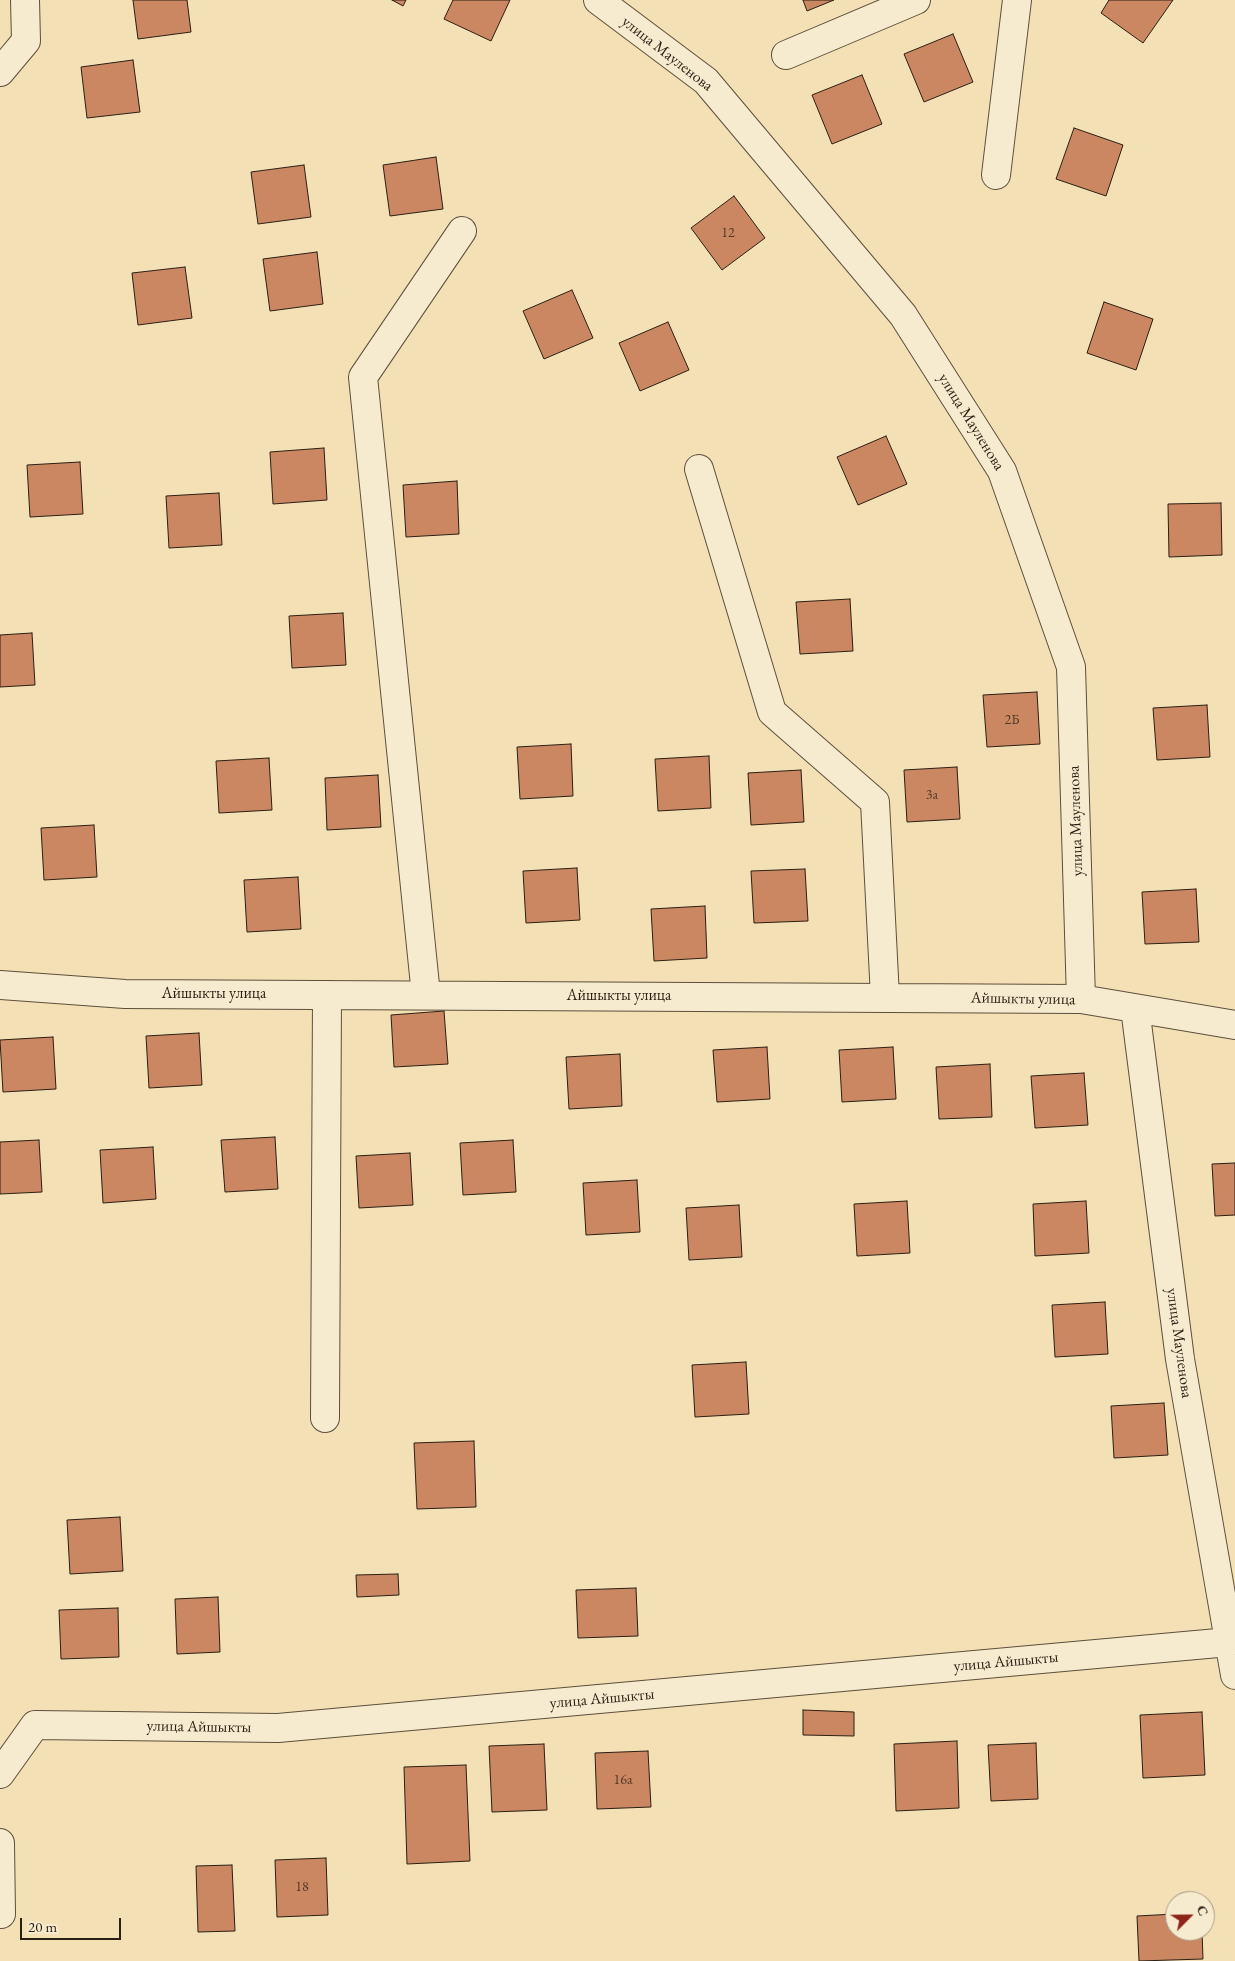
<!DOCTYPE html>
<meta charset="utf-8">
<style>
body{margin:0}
#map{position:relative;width:1235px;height:1961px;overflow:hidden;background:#f3e0b5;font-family:"EB Garamond",serif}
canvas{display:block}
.north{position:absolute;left:1165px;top:1891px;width:50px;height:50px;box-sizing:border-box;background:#f7ebcf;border:1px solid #a59984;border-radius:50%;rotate:67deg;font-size:14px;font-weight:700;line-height:20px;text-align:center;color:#2a1f13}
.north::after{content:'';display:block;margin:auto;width:18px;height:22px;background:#8f2418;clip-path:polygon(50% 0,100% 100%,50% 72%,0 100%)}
.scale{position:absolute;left:20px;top:1918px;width:101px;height:22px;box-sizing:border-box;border:2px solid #2a1f13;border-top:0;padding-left:6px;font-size:15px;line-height:18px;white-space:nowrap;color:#2a1f13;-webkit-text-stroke:4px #f7ebcf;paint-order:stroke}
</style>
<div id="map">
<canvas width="1235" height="1961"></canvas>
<div class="north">С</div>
<div class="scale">20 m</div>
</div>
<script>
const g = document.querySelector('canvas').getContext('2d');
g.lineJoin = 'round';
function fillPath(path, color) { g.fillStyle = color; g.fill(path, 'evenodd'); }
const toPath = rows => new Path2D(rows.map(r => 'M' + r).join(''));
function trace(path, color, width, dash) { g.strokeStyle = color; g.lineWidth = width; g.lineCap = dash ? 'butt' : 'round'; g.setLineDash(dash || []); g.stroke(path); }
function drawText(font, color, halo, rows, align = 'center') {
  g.font = font + ' "EB Garamond",serif'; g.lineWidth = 4.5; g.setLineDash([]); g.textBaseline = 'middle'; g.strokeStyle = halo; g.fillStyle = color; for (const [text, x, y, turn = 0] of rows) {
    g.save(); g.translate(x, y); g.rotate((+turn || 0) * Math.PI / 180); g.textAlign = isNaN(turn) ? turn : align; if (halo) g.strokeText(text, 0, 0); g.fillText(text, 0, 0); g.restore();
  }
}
const building = toPath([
 [133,0,187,0,191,32,138,39,133,0],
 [392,0,406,0,403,6,392,0],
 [453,0,510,0,491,41,444,19,453,0],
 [803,0,834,0,807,11,803,0],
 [1109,0,1173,0,1143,43,1101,13,1109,0],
 [953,34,973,82,924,102,904,54,953,34],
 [133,60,140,112,87,118,81,67,133,60],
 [862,75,882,124,832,144,812,95,862,75],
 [1074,128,1123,145,1106,196,1056,179,1074,128],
 [436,157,443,209,390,216,383,165,436,157],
 [304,165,311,217,258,224,251,172,304,165],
 [734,196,765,238,722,270,691,228,734,196],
 [317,252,323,304,270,311,263,259,317,252],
 [185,267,192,318,138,325,132,273,185,267],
 [572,290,593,338,544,359,523,311,572,290],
 [1104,302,1153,319,1136,370,1087,353,1104,302],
 [668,322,689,370,640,391,619,343,668,322],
 [886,436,907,484,858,505,837,457,886,436],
 [324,448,327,500,273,504,270,452,324,448],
 [80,462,83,514,30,517,27,465,80,462],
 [457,481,459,534,406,537,403,485,457,481],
 [219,493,222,545,169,548,166,496,219,493],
 [1221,503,1222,555,1169,557,1168,504,1221,503],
 [850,599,853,651,800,654,796,602,850,599],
 [343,613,346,665,292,668,289,616,343,613],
 [32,633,35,685,0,687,0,635,32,633],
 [1037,692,1040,744,987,747,983,695,1037,692],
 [1207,705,1210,757,1157,760,1153,708,1207,705],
 [571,744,573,796,520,799,517,747,571,744],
 [709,756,711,808,658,811,655,759,709,756],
 [269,758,272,810,219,813,216,761,269,758],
 [957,767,960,819,907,822,904,770,957,767],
 [801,770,804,822,751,825,748,773,801,770],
 [378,775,381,827,327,830,325,778,378,775],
 [94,825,97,877,44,880,41,828,94,825],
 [577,868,580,920,526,923,523,871,577,868],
 [805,869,808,921,754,923,751,871,805,869],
 [298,877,301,929,247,932,244,880,298,877],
 [1196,889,1199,942,1145,944,1142,892,1196,889],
 [705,906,707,958,654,961,651,909,705,906],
 [444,1011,448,1064,394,1067,391,1015,444,1011],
 [199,1033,202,1085,149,1088,146,1036,199,1033],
 [53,1037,56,1089,3,1092,0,1040,53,1037],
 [767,1047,770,1099,717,1102,713,1050,767,1047],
 [893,1047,896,1099,842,1102,839,1050,893,1047],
 [620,1054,622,1106,569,1109,566,1057,620,1054],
 [990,1064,992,1117,939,1119,936,1067,990,1064],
 [1084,1073,1088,1125,1035,1128,1031,1076,1084,1073],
 [275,1137,278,1189,225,1192,221,1140,275,1137],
 [39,1140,42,1192,0,1194,0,1142,39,1140],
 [513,1140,516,1192,463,1195,460,1143,513,1140],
 [153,1147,156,1199,103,1203,100,1150,153,1147],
 [410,1153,413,1205,359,1208,356,1156,410,1153],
 [1235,1163,1235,1215,1215,1216,1212,1164,1235,1163],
 [637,1180,640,1232,586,1235,583,1183,637,1180],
 [907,1201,910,1253,857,1256,854,1204,907,1201],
 [1086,1201,1089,1253,1035,1256,1033,1204,1086,1201],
 [739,1205,742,1257,689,1260,686,1208,739,1205],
 [1105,1302,1108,1354,1055,1357,1052,1305,1105,1302],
 [746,1362,749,1414,695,1417,692,1365,746,1362],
 [1164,1403,1168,1455,1114,1458,1111,1406,1164,1403],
 [474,1441,476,1507,417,1509,414,1443,474,1441],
 [120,1517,123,1571,70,1574,67,1520,120,1517],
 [398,1574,399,1595,357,1597,356,1575,398,1574],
 [636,1588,638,1636,578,1638,576,1590,636,1588],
 [218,1597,220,1652,177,1654,175,1599,218,1597],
 [118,1608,119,1657,61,1659,59,1610,118,1608],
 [803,1710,854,1712,854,1736,803,1735,803,1710],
 [1202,1712,1205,1775,1143,1778,1140,1715,1202,1712],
 [957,1741,959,1808,896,1811,894,1744,957,1741],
 [1036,1743,1038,1799,991,1801,988,1745,1036,1743],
 [544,1744,547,1810,492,1812,489,1746,544,1744],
 [648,1751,651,1807,597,1809,595,1753,648,1751],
 [466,1765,470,1861,407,1864,404,1767,466,1765],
 [326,1858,328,1915,277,1917,275,1860,326,1858],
 [232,1865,235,1931,198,1932,196,1866,232,1865],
 [1175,1914,1175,1931,1202,1931,1203,1959,1139,1961,1137,1916,1175,1914]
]);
fillPath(building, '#cb8762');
trace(building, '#2a1f13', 1);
const minor = toPath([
 [598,0,706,81,903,315,1002,471,1071,667,1081,999],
 [786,55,916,0],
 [0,72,26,41,25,0],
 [996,175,1017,0],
 [699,469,772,712,875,802,885,997],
 [0,985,125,994,1081,999,1235,1025],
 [426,995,363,377,462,231],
 [1135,1008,1180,1359,1235,1675],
 [325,1418,327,995],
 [0,1774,35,1725,278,1728,1229,1642],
 [0,1843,1,1914,0,1914]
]);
trace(minor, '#5c4f3c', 30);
trace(minor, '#f7ebcf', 28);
drawText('14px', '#523927', null, [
 ["12",728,233],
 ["2Б",1012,720],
 ["3а",932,795],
 ["16а",623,1780],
 ["18",302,1887]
]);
drawText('16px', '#2a1f13', '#f7ebcf', [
 ["улица Мауленова",667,54,38],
 ["улица Мауленова",971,422,58],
 ["улица Мауленова",1076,821,-92],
 ["Айшыкты улица",214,994],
 ["Айшыкты улица",619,996],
 ["Айшыкты улица",1023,999,1],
 ["улица Мауленова",1179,1343,82],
 ["улица Айшыкты",1006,1662,-5],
 ["улица Айшыкты",602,1699,-5],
 ["улица Айшыкты",199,1727,1]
]);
</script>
